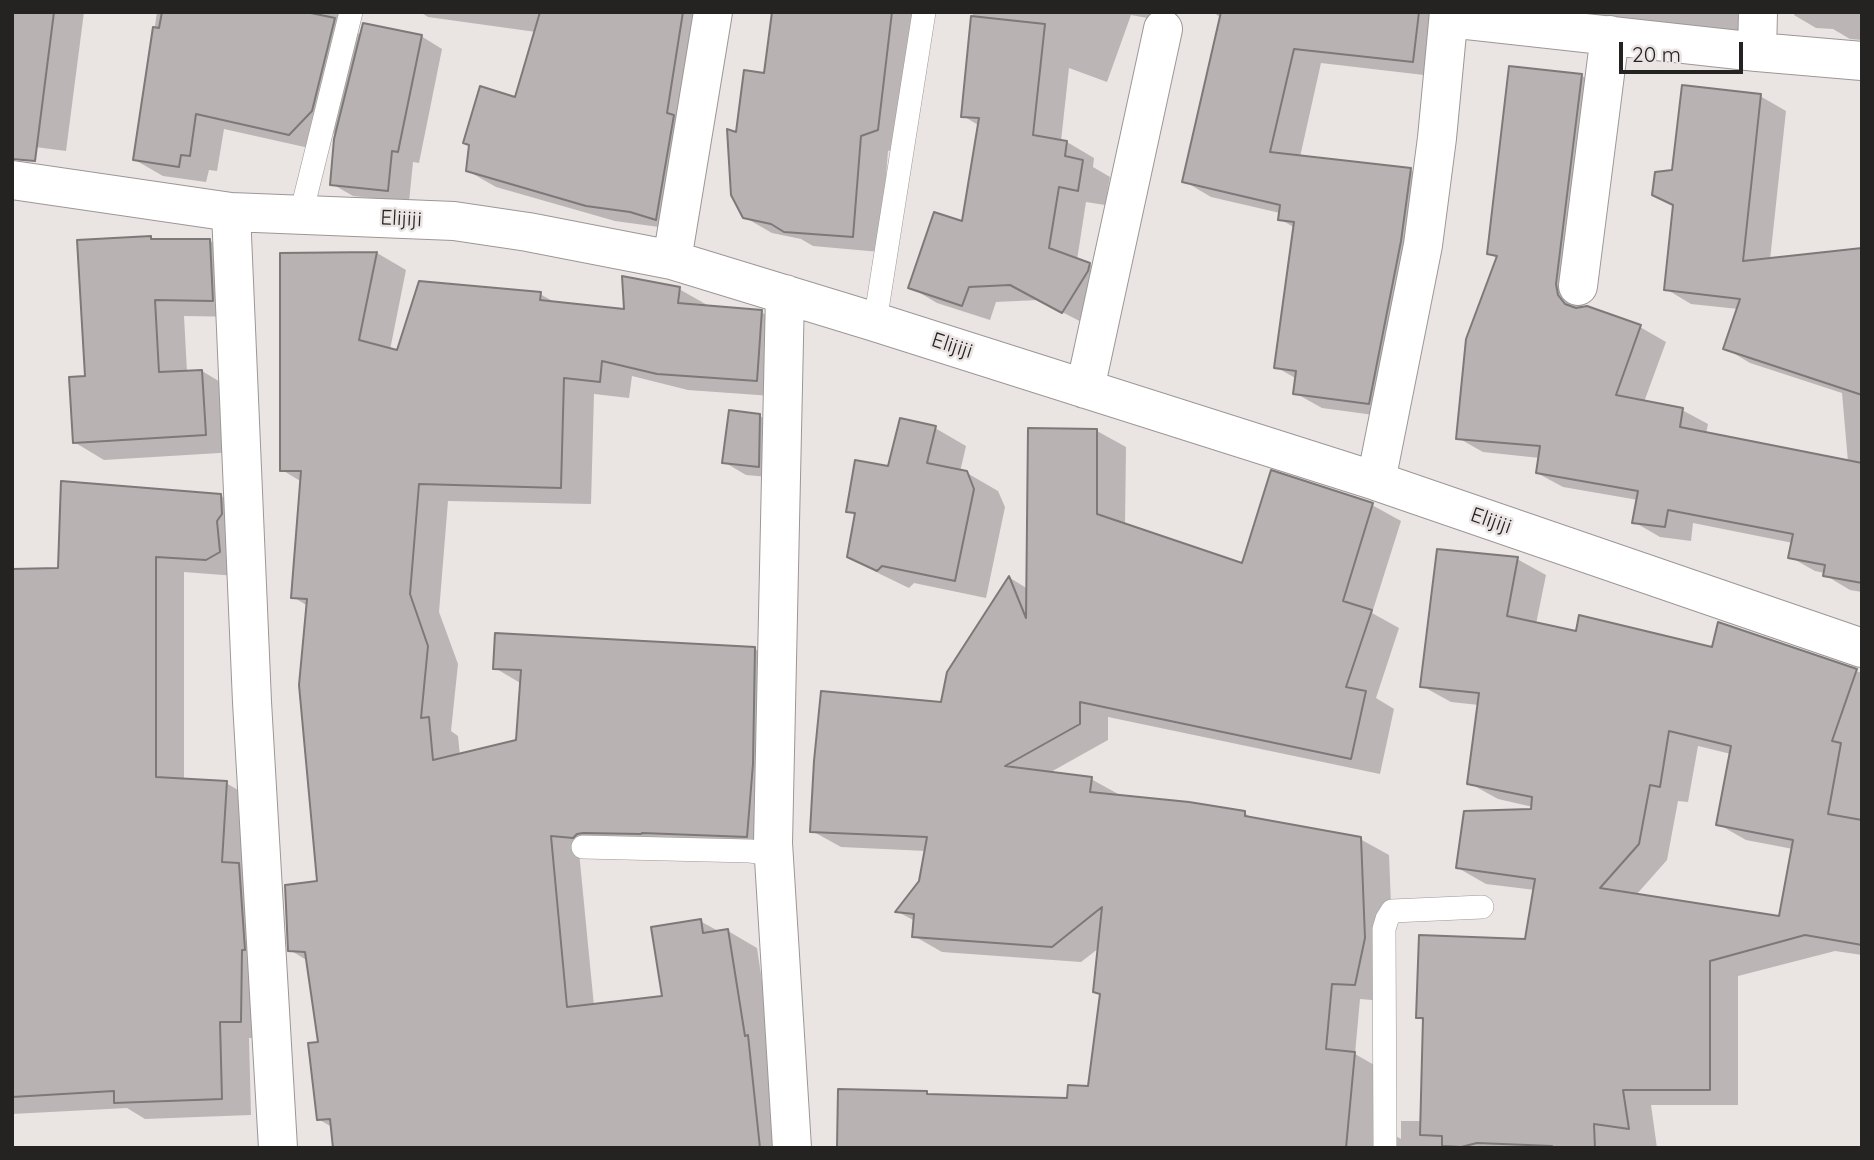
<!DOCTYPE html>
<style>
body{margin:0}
#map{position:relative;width:1874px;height:1160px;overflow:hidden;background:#eae4e3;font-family:Quicksand,sans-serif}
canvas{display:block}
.frame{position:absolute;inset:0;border:14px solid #242322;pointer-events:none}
.scale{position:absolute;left:1619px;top:42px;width:124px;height:32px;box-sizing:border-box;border:4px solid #242322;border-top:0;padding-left:9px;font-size:21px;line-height:24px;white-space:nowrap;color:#242322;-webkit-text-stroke:5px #eae4e3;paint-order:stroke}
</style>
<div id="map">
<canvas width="1874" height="1160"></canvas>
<div class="frame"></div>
<div class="scale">20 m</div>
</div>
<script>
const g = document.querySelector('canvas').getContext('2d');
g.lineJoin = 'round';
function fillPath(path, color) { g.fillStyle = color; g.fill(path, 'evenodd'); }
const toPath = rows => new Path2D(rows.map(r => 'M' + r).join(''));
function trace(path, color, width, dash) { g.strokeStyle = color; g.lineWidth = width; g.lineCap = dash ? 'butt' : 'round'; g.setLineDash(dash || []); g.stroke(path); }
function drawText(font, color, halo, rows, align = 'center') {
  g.font = font + ' Quicksand,sans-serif'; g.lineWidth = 5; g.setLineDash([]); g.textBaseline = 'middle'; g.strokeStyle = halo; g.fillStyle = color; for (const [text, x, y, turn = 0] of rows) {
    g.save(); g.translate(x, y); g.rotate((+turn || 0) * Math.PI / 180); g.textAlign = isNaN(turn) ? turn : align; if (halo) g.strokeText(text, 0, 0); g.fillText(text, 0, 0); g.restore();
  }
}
fillPath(toPath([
 [12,12,84,12,66,151,12,144],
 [157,12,339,12,337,21,361,35,421,36,442,49,419,163,413,162,409,202,353,196,332,184,339,128,318,150,224,129,217,171,209,170,206,182,163,176,135,160],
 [420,12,726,12,659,227,615,221,496,187,468,171,517,99,536,32,428,17],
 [772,12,922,12,905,146,888,151,880,252,813,246,801,239,772,233,744,217,738,134,765,75],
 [973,12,1160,12,1158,20,1131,15,1107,82,1069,68,1061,141,1067,142,1094,158,1093,167,1110,177,1105,205,1086,202,1077,260,1089,264,1117,280,1091,327,1039,300,996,302,990,320,937,303,910,287,963,224,980,126,963,116],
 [1213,12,1448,12,1441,77,1321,63,1300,157,1410,170,1438,186,1396,418,1322,408,1295,393,1297,379,1276,367,1295,228,1280,219,1280,213,1211,197,1184,181,1221,18],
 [1514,12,1747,12,1746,40],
 [1795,12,1862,12,1862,40,1850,39,1833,29,1816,28,1794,15],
 [1510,68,1582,76,1608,91,1582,300,1583,308,1640,327,1666,342,1644,402,1682,410,1708,424,1706,434,1848,462,1842,393,1750,363,1725,348,1738,309,1691,304,1666,289,1674,206,1654,194,1673,172,1760,96,1786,111,1770,260,1862,249,1862,592,1850,590,1825,575,1825,573,1815,571,1790,557,1793,543,1693,523,1691,541,1660,537,1634,522,1638,500,1563,487,1537,473,1540,458,1483,452,1458,438,1498,259,1489,253],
 [150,237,156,241,210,241,240,258,242,317,184,316,187,372,202,371,232,389,236,452,104,460,74,442,87,378],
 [377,253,406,270,390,350,399,352,540,294,556,303,626,311,679,289,709,306,761,312,791,329,786,397,688,390,632,376,629,398,594,394,591,504,448,501,439,612,458,664,451,731,458,736,460,756,518,742,522,684,495,668,755,649,785,666,777,853,579,852,594,1006,664,998,700,921,720,932,728,931,757,948,787,1148,334,1148,332,1127,318,1119,319,1044,308,961,290,950,319,883,308,606,293,597,302,482,282,470,282,254],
 [760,416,781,428,780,478,746,475,724,462],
 [935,428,966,446,960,472,967,473,998,491,1005,507,986,598,914,583,909,588,880,574,849,556,856,516,848,511],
 [1097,431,1126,447,1125,526,1243,565,1372,505,1401,521,1372,613,1399,628,1376,698,1394,709,1380,774,1108,717,1108,740,1049,773,1091,779,1120,795,1244,813,1256,820,1360,839,1389,855,1393,955,1384,1001,1360,999,1355,1054,1383,1070,1378,1125,1401,1139,1401,1121,1422,1121,1424,1021,1418,1017,1527,941,1535,890,1486,884,1458,868,1533,811,1533,807,1498,799,1469,783,1479,705,1451,702,1422,686,1517,559,1546,575,1536,624,1577,633,1714,649,1719,624,1862,673,1862,955,1835,951,1738,976,1738,1105,1651,1105,1657,1148,1548,1148,1550,1065,1548,1065,1530,1148,842,1148,839,1146,926,1092,932,1096,1069,1100,1089,1088,1102,995,1095,991,1099,948,1081,962,942,952,914,936,915,921,898,912,921,881,926,851,841,847,812,831,943,704,1010,578,1028,589],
 [1698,746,1731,754,1718,824,1746,840,1793,849,1780,917,1636,895,1667,860,1678,801,1688,802],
 [221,496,250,512,236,576,184,572,184,780,226,783,255,800,270,1038,249,1038,251,1115,145,1119,127,1108,12,1114,12,571,60,570]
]), '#0003');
const building = toPath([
 [12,12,54,12,35,161,12,159,12,12],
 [162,12,306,12,335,18,312,111,289,135,196,114,190,156,181,155,179,167,133,160,153,27,159,28,162,12],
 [540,12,683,12,667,113,674,115,656,220,630,212,586,206,466,171,469,145,463,143,480,86,515,97,540,12],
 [772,12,892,12,878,130,861,136,853,237,784,232,771,224,743,218,731,195,727,129,736,132,744,70,764,73,772,12],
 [1221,12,1419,12,1413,62,1294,49,1270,152,1411,168,1401,241,1369,404,1293,394,1296,371,1274,368,1294,222,1278,220,1280,205,1182,182,1221,12],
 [971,16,1045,24,1033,135,1067,141,1065,156,1083,160,1078,191,1059,187,1049,248,1090,263,1088,271,1062,313,1010,285,969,287,962,306,908,288,934,212,962,221,979,118,961,117,971,16],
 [363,23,422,35,398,152,392,151,388,191,330,185,334,139,363,23],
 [1509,66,1582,74,1556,284,1558,295,1565,304,1576,308,1587,306,1641,325,1616,395,1683,408,1680,427,1862,463,1862,583,1823,576,1825,565,1788,558,1793,534,1668,510,1665,527,1632,523,1638,491,1536,473,1540,446,1456,439,1466,339,1497,256,1487,254,1509,66],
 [1682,85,1761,94,1743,261,1862,248,1862,395,1723,349,1740,299,1664,290,1673,205,1652,195,1655,172,1672,170,1682,85],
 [151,236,151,239,210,239,213,301,155,300,159,372,202,370,206,435,73,443,69,377,85,376,77,240,151,236],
 [377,252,359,340,397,350,419,281,541,292,540,300,624,309,622,276,680,287,678,303,762,310,757,381,657,374,602,361,600,382,564,378,561,488,419,484,410,594,428,646,421,718,429,717,433,760,516,740,521,670,493,669,495,633,755,647,753,764,747,837,642,833,641,834,583,833,577,834,573,838,551,836,567,1007,662,996,651,927,701,919,703,933,728,929,745,1036,748,1035,760,1148,333,1148,330,1119,317,1120,308,1043,318,1042,305,952,288,951,285,885,317,881,299,685,307,599,291,598,301,471,280,471,280,253,377,252],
 [729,410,760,414,759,467,722,463,729,410],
 [900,418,936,426,927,463,967,471,974,489,955,581,882,566,877,571,847,557,855,513,846,512,855,460,888,466,900,418],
 [1028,428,1097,429,1097,514,1242,563,1271,470,1373,503,1343,601,1372,610,1346,687,1366,691,1351,759,1080,702,1080,724,1005,766,1092,777,1090,792,1189,802,1245,811,1245,816,1361,837,1365,938,1355,985,1332,984,1326,1049,1355,1052,1346,1148,837,1147,838,1089,927,1091,927,1094,1067,1098,1068,1085,1088,1086,1100,994,1093,992,1102,907,1052,947,912,937,914,914,895,912,919,881,927,837,810,832,814,761,821,691,941,702,947,672,1009,576,1026,618,1028,428],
 [61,481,221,494,222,514,217,521,220,552,206,560,156,557,156,777,227,781,222,862,239,863,245,950,242,950,241,1022,220,1022,222,1099,114,1103,114,1091,12,1097,12,569,58,568,61,481],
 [1437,549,1518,557,1507,616,1576,631,1579,615,1712,647,1718,622,1857,669,1832,741,1841,743,1828,814,1862,820,1862,945,1805,935,1710,961,1710,1090,1623,1090,1629,1129,1594,1124,1595,1148,1552,1148,1552,1146,1477,1143,1461,1147,1442,1146,1442,1136,1420,1135,1423,1018,1416,1018,1419,935,1525,939,1535,879,1456,868,1464,811,1531,809,1532,797,1467,784,1479,693,1420,687,1437,549],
 [1669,731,1731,746,1716,825,1793,840,1779,916,1600,888,1639,844,1650,785,1660,787,1669,731]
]);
fillPath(building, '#b8b3b2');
trace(building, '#7d7978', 2);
const service = toPath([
 [301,214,351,12],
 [875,322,924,12],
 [583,847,750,851,773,854],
 [1385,1148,1384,929,1387,919,1392,911,1482,907]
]);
const minor = toPath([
 [1449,18,1757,52,1862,61],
 [1757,52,1758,12],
 [12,180,231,212,454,221,528,232,672,260,875,322,1376,481,1862,648],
 [231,212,252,702,278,1148],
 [672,260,713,12],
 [1578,286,1610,35],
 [785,294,773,843,792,1148],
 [1085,389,1163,29],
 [1376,481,1423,245,1437,138,1449,12]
]);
trace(service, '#9c9796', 24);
trace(minor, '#9c9796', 40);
trace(service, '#fff', 23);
trace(minor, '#fff', 38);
drawText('21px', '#242322', '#eae4e3', [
 ["Elijiji",401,219,3],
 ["Elijiji",952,346,18],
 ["Elijiji",1491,521,19]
]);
</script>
